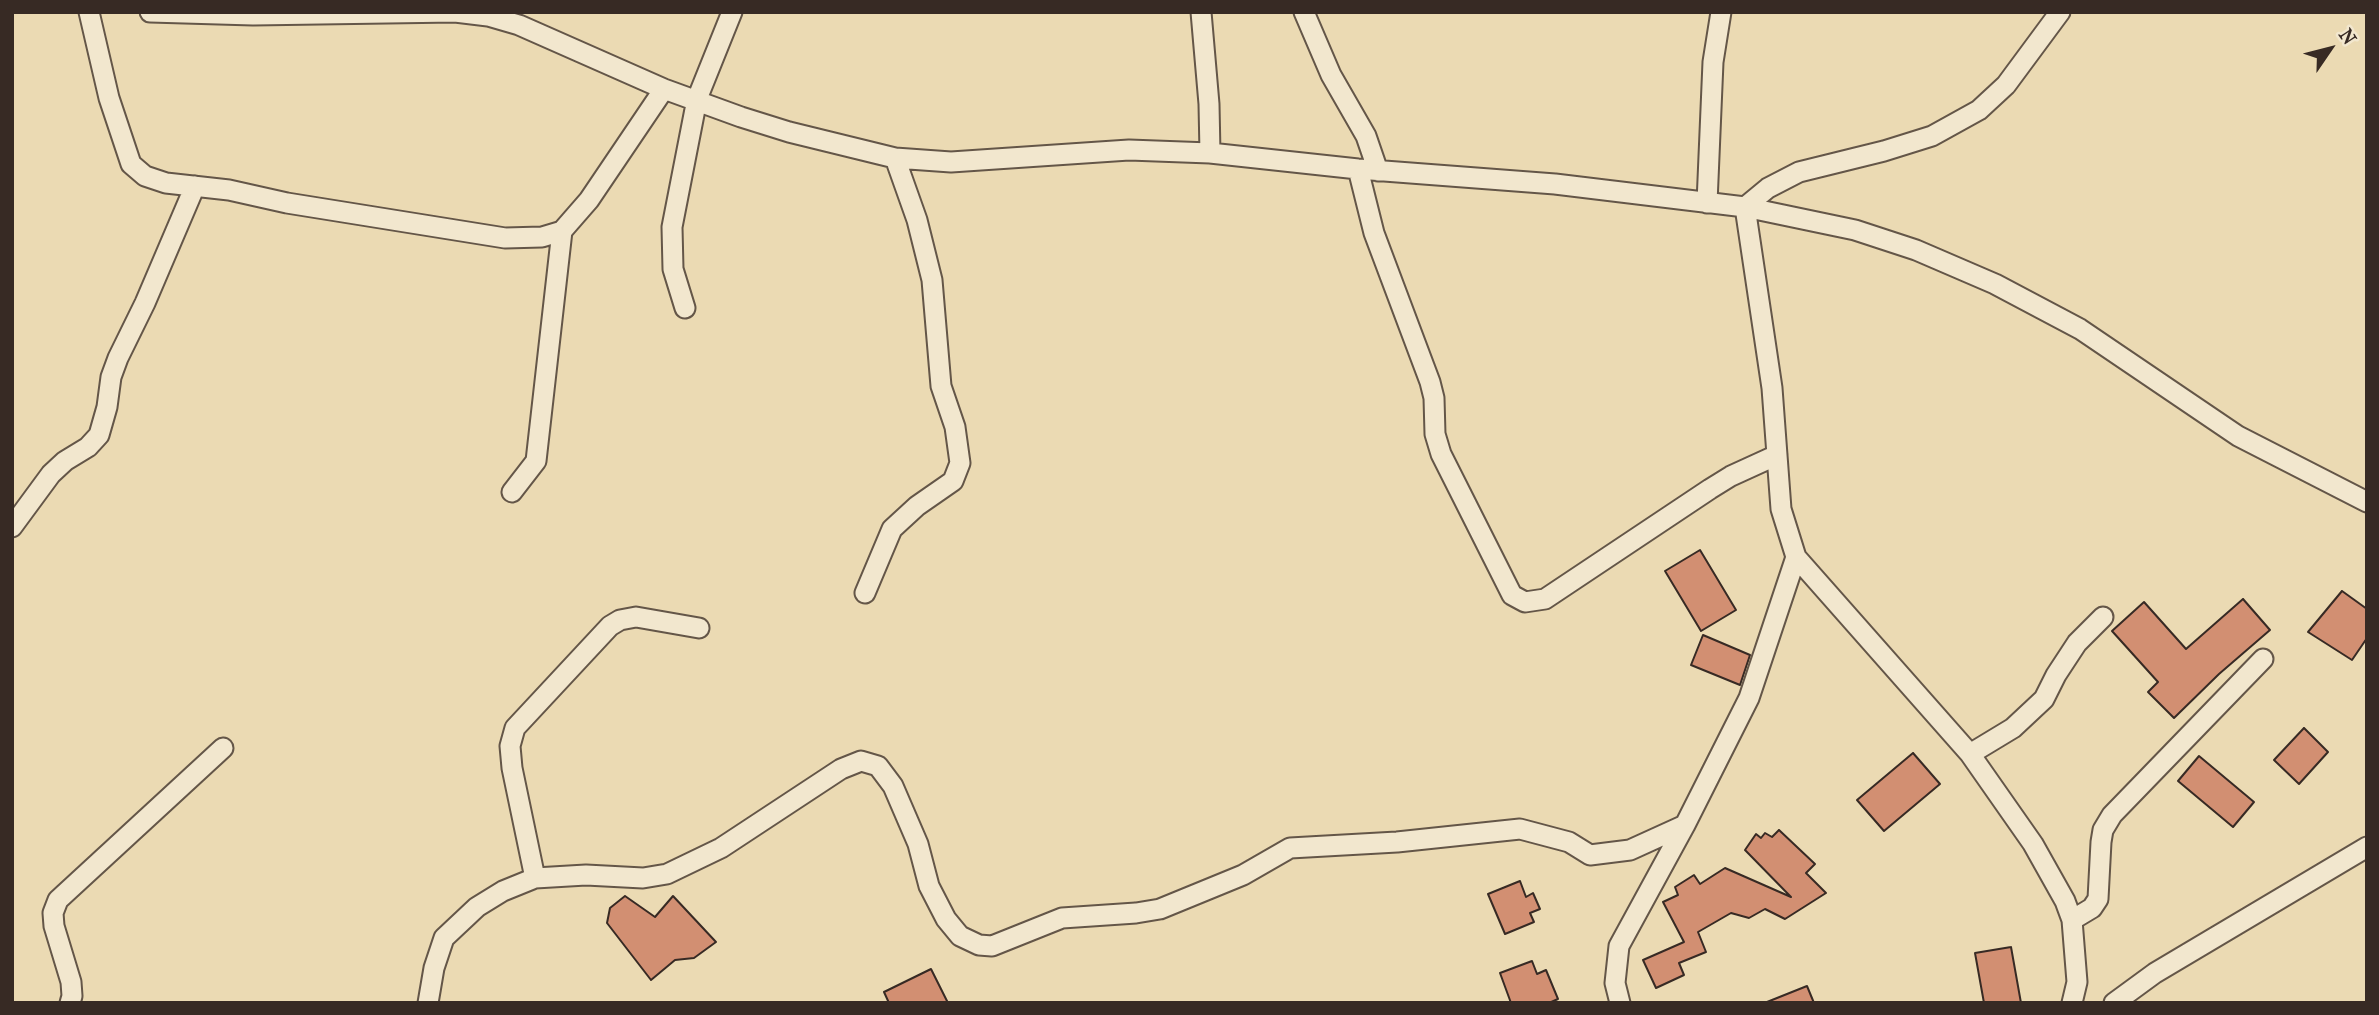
<!DOCTYPE html>
<style>
body{margin:0}
#map{position:relative;width:2379px;height:1015px;overflow:hidden;background:#ebdab3;font-family:"IM FELL French Canon",serif}
canvas{display:block}
.frame{position:absolute;inset:0;border:14px solid #372a24;pointer-events:none}
.north{position:absolute;left:2295px;top:14px;width:70px;height:70px;-webkit-text-stroke:5px #f2e7ce;paint-order:stroke;rotate:55deg;font-size:19px;font-weight:700;line-height:28px;text-align:center;color:#372a24}
.north::after{content:'';display:block;margin:auto;width:24px;height:32px;background:#372a24;clip-path:polygon(50% 0,100% 100%,50% 72%,0 100%)}
</style>
<div id="map">
<canvas width="2379" height="1015"></canvas>
<div class="frame"></div>
<div class="north">N</div>
</div>
<script>
const g = document.querySelector('canvas').getContext('2d');
g.lineJoin = 'round';
function fillPath(path, color) { g.fillStyle = color; g.fill(path, 'evenodd'); }
const toPath = rows => new Path2D(rows.map(r => 'M' + r).join(''));
function trace(path, color, width, dash) { g.strokeStyle = color; g.lineWidth = width; g.lineCap = dash ? 'butt' : 'round'; g.setLineDash(dash || []); g.stroke(path); }
const building = toPath([
 [1700,550,1736,610,1701,631,1665,571,1700,550],
 [2342,591,2367,609,2367,638,2352,660,2308,632,2342,591],
 [2243,599,2270,630,2219,674,2174,718,2148,692,2158,682,2112,631,2144,602,2186,649,2243,599],
 [1703,635,1750,655,1740,685,1691,665,1703,635],
 [2304,728,2328,752,2299,784,2274,760,2304,728],
 [1913,753,1940,784,1884,831,1857,800,1913,753],
 [2199,756,2254,802,2233,827,2178,781,2199,756],
 [1779,830,1815,864,1806,873,1826,893,1785,919,1765,909,1749,918,1731,913,1698,932,1706,952,1679,963,1684,975,1656,988,1643,960,1684,942,1663,902,1678,895,1675,887,1694,875,1700,884,1725,868,1791,897,1745,850,1756,834,1761,838,1765,833,1772,837,1779,830],
 [1520,881,1526,897,1533,893,1540,909,1530,913,1534,922,1505,934,1488,894,1520,881],
 [625,896,655,917,673,896,716,942,694,958,675,960,651,980,607,923,610,908,625,896],
 [2011,947,2021,1003,1984,1003,1975,953,2011,947],
 [1532,961,1537,974,1546,970,1558,999,1549,1003,1511,1003,1500,973,1532,961],
 [931,969,948,1003,889,1003,884,992,931,969],
 [1807,986,1814,1003,1767,1003,1767,1002,1807,986]
]);
fillPath(building, '#d28f72');
trace(building, '#372a24', 2);
const minor = toPath([
 [89,12,109,98,131,164,145,176,166,183,229,190,287,203,505,238,542,237,562,231,589,200,664,89],
 [150,12,253,15,455,12,488,16,519,25,664,89,741,117,789,132,895,158,951,162,1129,150,1210,153,1358,169,1555,184,1745,207,1855,230,1916,250,1995,284,2080,329,2238,436,2367,502],
 [1201,12,1209,104,1210,153],
 [1304,12,1331,75,1366,136,1378,171],
 [2060,12,2006,85,1979,110,1932,136,1884,151,1799,172,1768,188,1745,207,1772,388,1781,509,1796,557,1970,754,2033,844,2065,901,2072,920,2077,982,2072,1003],
 [1358,169,1374,233,1430,382,1434,398,1435,434,1441,454,1512,595,1525,602,1545,599,1710,489,1731,476,1777,455],
 [1707,203,1713,62,1721,12],
 [685,308,673,269,672,227,697,99,732,12],
 [512,492,536,461,562,231],
 [12,527,51,474,65,461,88,447,99,435,107,407,111,377,118,358,145,303,195,186],
 [865,593,892,529,917,506,953,481,960,463,955,427,941,386,932,280,917,220,895,158],
 [1970,754,2013,728,2044,699,2056,675,2077,643,2103,617],
 [535,878,512,768,510,746,515,728,610,626,620,620,636,617,699,628],
 [2072,920,2092,908,2098,899,2101,842,2103,830,2112,815,2263,659],
 [70,1003,72,996,71,982,54,926,53,913,58,900,223,748],
 [428,1003,434,968,444,938,477,907,503,891,535,878,586,875,643,878,667,874,721,848,841,769,861,761,878,766,893,786,918,844,929,886,946,919,960,936,979,945,992,946,1062,918,1136,913,1160,909,1243,875,1290,848,1397,842,1520,829,1569,842,1590,855,1630,850,1685,825],
 [1620,1003,1615,983,1619,946,1685,825,1749,698,1796,557],
 [2114,1003,2155,973,2367,847]
]);
trace(minor, '#645648', 23);
trace(minor, '#f2e7ce', 19);
</script>
